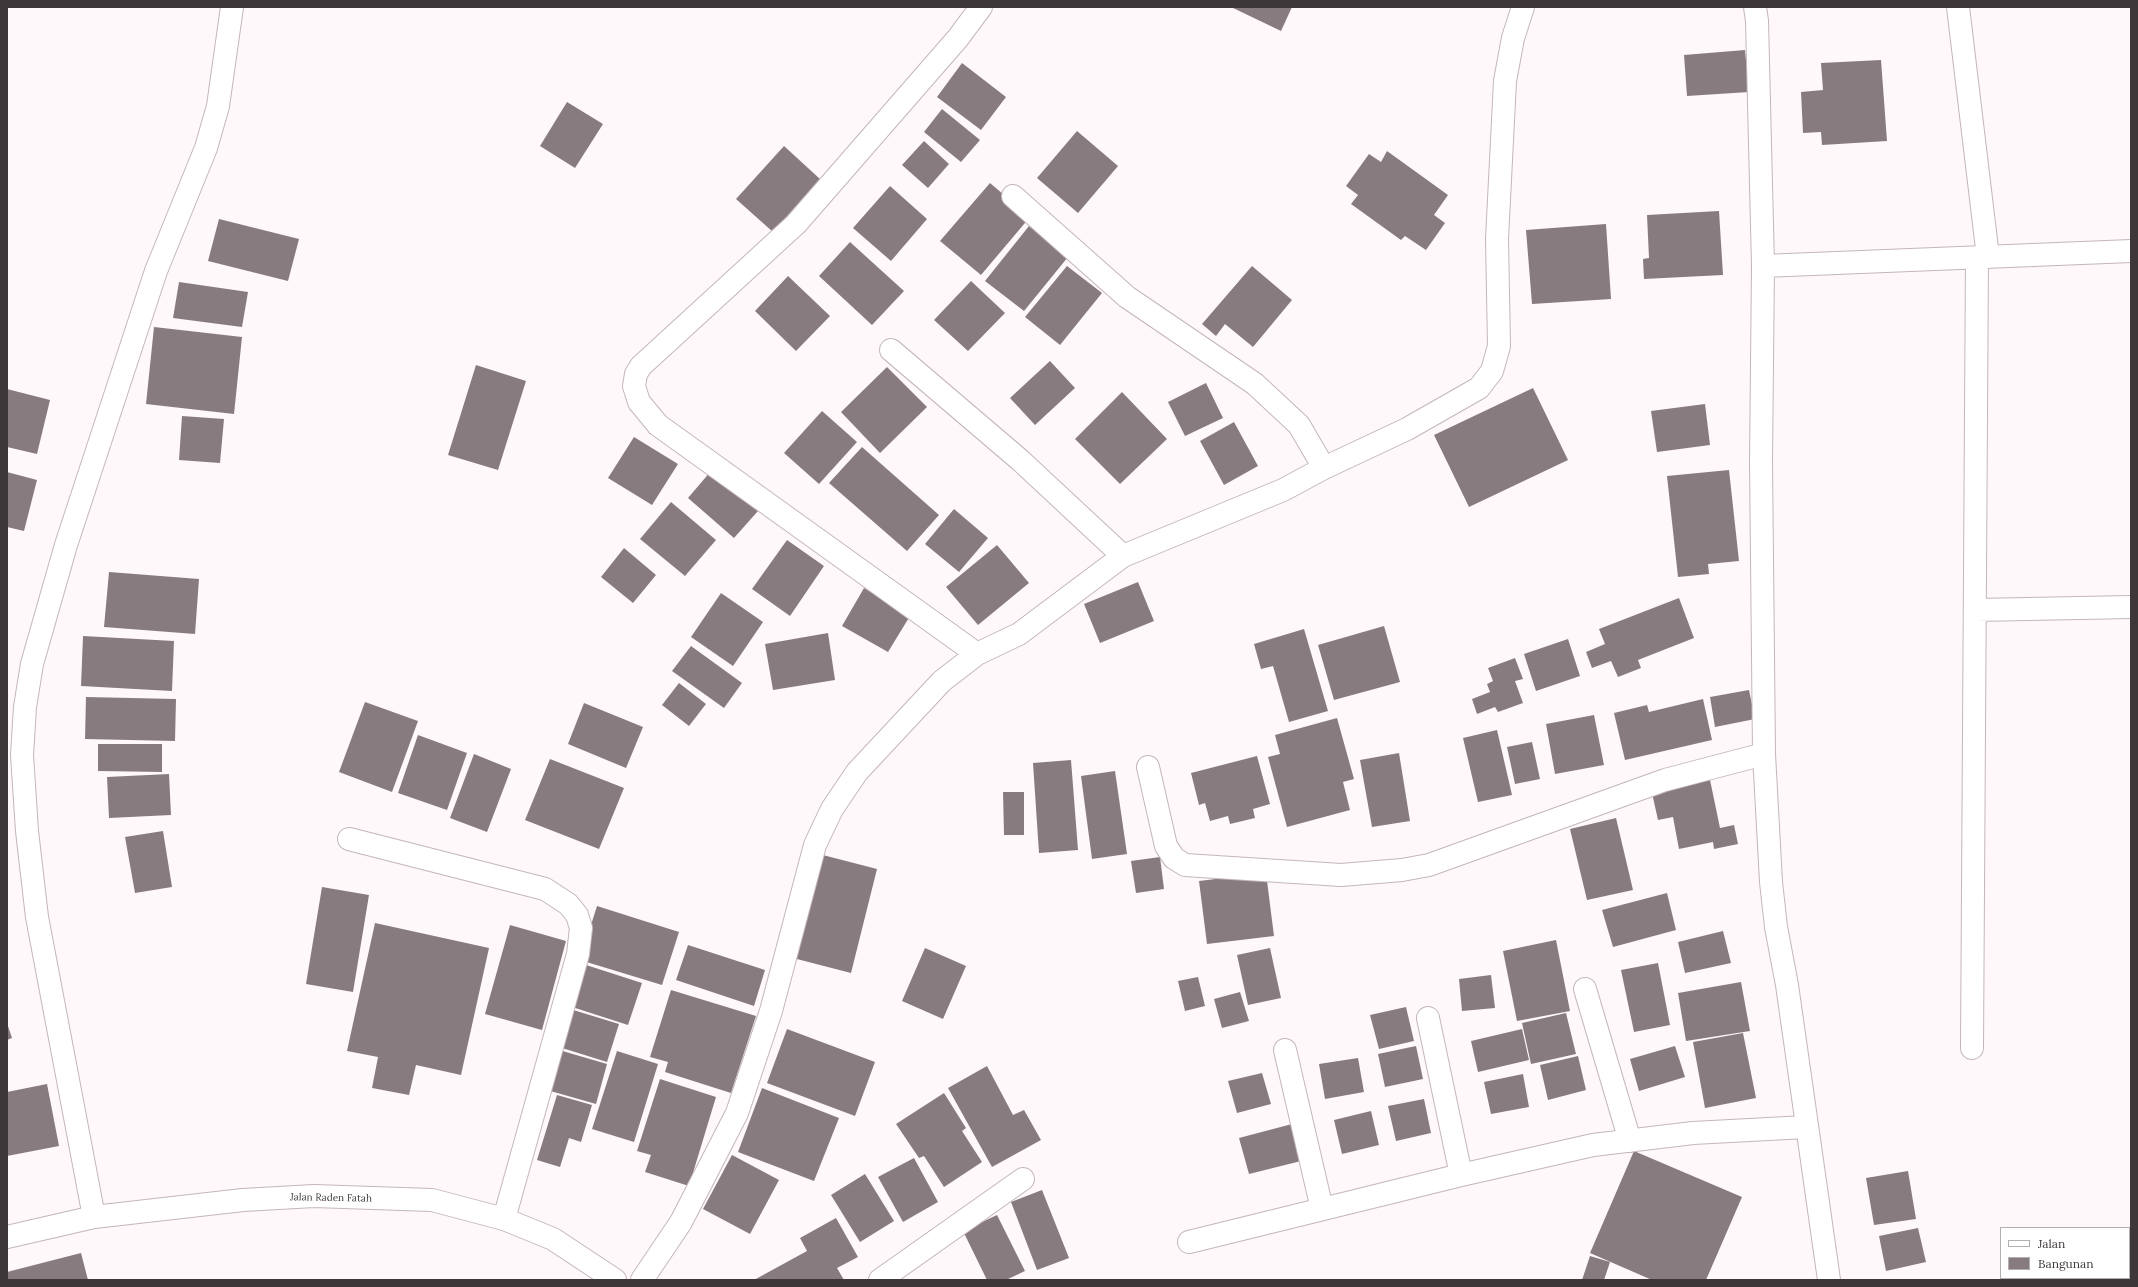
<!DOCTYPE html>
<style>
body{margin:0}
#map{position:relative;width:2138px;height:1287px;overflow:hidden;background:#fef8fa;font-family:Lora,serif}
canvas{display:block}
.frame{position:absolute;inset:0;border:8px solid #3d373a;pointer-events:none}
.legend{position:absolute;left:2000px;top:1227px;width:130px;height:52px;box-sizing:border-box;background:#fff;border:1px solid #b1afb0;margin:0;padding:5px 7px;list-style:none;font-size:12px;color:#3d373a}
.legend li{display:flex;align-items:center;gap:8px;height:20px}
.legend b{width:20px;border:1px solid #b1afb0}
</style>
<div id="map">
<canvas width="2138" height="1287"></canvas>
<div class="frame"></div>
<ul class="legend">
<li><b style="height:5px;background:#fff"></b>Jalan</li>
<li><b style="height:11px;background:#887b80"></b>Bangunan</li>
</ul>
</div>
<script>
const g = document.querySelector('canvas').getContext('2d');
g.lineJoin = 'round';
function fillPath(path, color) { g.fillStyle = color; g.fill(path, 'evenodd'); }
const toPath = rows => new Path2D(rows.map(r => 'M' + r).join(''));
function trace(path, color, width, dash) { g.strokeStyle = color; g.lineWidth = width; g.lineCap = dash ? 'butt' : 'round'; g.setLineDash(dash || []); g.stroke(path); }
function drawText(font, color, halo, rows, align = 'center') {
  g.font = font + ' Lora,serif'; g.lineWidth = 4; g.setLineDash([]); g.textBaseline = 'middle'; g.strokeStyle = halo; g.fillStyle = color; for (const [text, x, y, turn = 0] of rows) {
    g.save(); g.translate(x, y); g.rotate((+turn || 0) * Math.PI / 180); g.textAlign = isNaN(turn) ? turn : align; if (halo) g.strokeText(text, 0, 0); g.fillText(text, 0, 0); g.restore();
  }
}
fillPath(toPath([
 [1231,7,1292,7,1281,31],
 [1745,50,1749,92,1687,96,1684,55],
 [1881,60,1887,141,1822,145,1821,132,1803,133,1801,92,1823,90,1821,63],
 [962,63,1006,97,981,130,937,97],
 [567,102,603,124,575,168,540,146],
 [942,109,980,140,961,162,924,132],
 [1077,131,1118,166,1078,213,1037,178],
 [924,141,949,164,928,188,902,165],
 [784,146,820,179,773,232,736,199],
 [1387,151,1448,195,1434,215,1445,223,1426,250,1405,236,1401,240,1351,204,1358,195,1346,186,1369,154,1381,162],
 [990,183,1030,217,981,275,940,241],
 [890,186,927,219,891,261,853,228],
 [1719,211,1723,275,1644,279,1643,259,1649,258,1647,215],
 [219,219,299,239,288,281,208,261],
 [1606,224,1611,299,1532,304,1526,230],
 [1029,226,1068,257,1024,311,985,281],
 [850,242,904,291,872,325,819,276],
 [1067,266,1102,293,1060,345,1025,317],
 [1252,266,1292,300,1253,347,1225,324,1216,336,1202,324],
 [788,276,830,316,796,351,755,311],
 [971,281,1005,313,968,351,934,320],
 [179,282,248,292,242,327,173,318],
 [154,327,242,337,234,414,146,404],
 [1050,361,1075,388,1035,425,1010,398],
 [476,365,526,381,498,470,448,455],
 [887,367,927,407,880,453,841,412],
 [1206,383,1223,418,1185,436,1168,402],
 [1533,388,1568,460,1469,507,1434,435],
 [7,389,50,400,37,454,7,447],
 [1122,392,1167,439,1120,484,1075,439],
 [1705,404,1710,445,1657,452,1651,411],
 [822,411,857,442,819,484,784,453],
 [182,416,224,419,220,463,179,460],
 [1234,422,1258,466,1224,485,1200,441],
 [634,437,678,464,652,505,608,478],
 [862,447,939,515,907,551,829,483],
 [1729,470,1739,561,1708,564,1709,574,1678,577,1667,476],
 [711,471,758,511,734,538,688,498],
 [7,472,37,480,24,531,7,527],
 [671,502,716,540,685,576,640,539],
 [954,509,988,538,959,572,925,544],
 [787,540,824,566,790,616,752,589],
 [997,545,1029,583,978,625,946,587],
 [624,548,656,575,633,603,601,577],
 [109,572,199,579,195,634,104,627],
 [1138,582,1154,621,1100,643,1084,604],
 [864,588,910,616,888,652,842,626],
 [721,593,763,622,733,666,691,637],
 [1679,598,1694,638,1638,660,1641,668,1618,677,1611,661,1592,668,1586,652,1605,644,1599,629],
 [1384,626,1400,682,1334,700,1318,645],
 [1304,629,1328,711,1289,722,1273,666,1261,669,1254,644],
 [828,633,835,680,773,690,765,644],
 [83,636,174,641,172,691,81,686],
 [1568,639,1580,676,1536,691,1524,654],
 [691,646,742,683,724,708,672,671],
 [1515,658,1523,679,1515,681,1523,703,1498,712,1495,707,1477,714,1472,699,1490,692,1487,684,1493,681,1488,668],
 [679,683,706,704,689,726,662,705],
 [1749,690,1755,719,1715,727,1710,697],
 [86,697,176,699,175,741,85,739],
 [1703,699,1712,740,1625,760,1614,713,1647,705,1649,712],
 [365,702,418,721,392,792,339,772],
 [584,703,643,727,626,768,568,744],
 [1594,715,1604,765,1555,774,1546,724],
 [1337,718,1354,779,1343,782,1350,810,1287,827,1268,757,1280,754,1275,735],
 [1497,730,1512,795,1478,802,1463,738],
 [418,735,467,753,447,810,398,793],
 [1532,742,1540,779,1515,784,1507,747],
 [98,744,162,744,162,772,98,771],
 [1399,753,1410,821,1372,827,1360,760],
 [474,754,511,769,487,832,450,818],
 [1257,756,1270,804,1253,809,1255,818,1230,824,1228,816,1210,821,1205,803,1199,805,1191,773],
 [550,759,624,788,599,849,525,820],
 [1071,760,1078,850,1039,853,1033,763],
 [1115,771,1127,854,1092,859,1081,776],
 [169,774,171,815,109,818,107,777],
 [1709,775,1720,828,1734,825,1738,844,1714,849,1713,842,1679,849,1673,817,1658,820,1652,793],
 [1003,792,1024,792,1024,835,1004,835],
 [1616,818,1633,890,1587,900,1570,829],
 [163,831,172,887,135,893,125,837],
 [819,854,877,869,851,973,793,958],
 [1160,857,1164,889,1136,893,1131,861],
 [1266,873,1274,936,1207,944,1199,881],
 [322,887,369,895,353,992,306,984],
 [1667,893,1676,930,1613,947,1602,910],
 [597,906,679,932,662,985,580,960],
 [375,923,489,948,461,1075,416,1065,409,1095,372,1088,378,1057,347,1051],
 [510,925,566,941,542,1030,485,1014],
 [1723,931,1731,963,1685,973,1678,942],
 [1556,940,1570,1011,1517,1021,1503,951],
 [688,945,765,970,754,1006,676,980],
 [925,948,966,966,943,1019,902,1001],
 [1270,948,1281,998,1248,1005,1237,955],
 [1658,963,1670,1025,1634,1032,1621,970],
 [583,964,642,983,628,1025,569,1006],
 [1491,975,1495,1008,1462,1011,1459,979],
 [1198,977,1205,1006,1185,1011,1178,981],
 [1741,982,1750,1031,1686,1041,1678,993],
 [671,990,756,1016,731,1093,665,1072,668,1062,650,1057],
 [1240,992,1249,1021,1222,1028,1214,999],
 [1406,1007,1414,1041,1379,1049,1370,1015],
 [570,1009,619,1024,607,1062,559,1047],
 [1566,1013,1576,1054,1531,1064,1522,1023],
 [7,1023,12,1038,7,1040],
 [787,1029,875,1062,855,1116,767,1083],
 [1522,1029,1529,1060,1478,1072,1471,1041],
 [1743,1033,1756,1098,1705,1108,1693,1042],
 [1416,1046,1423,1079,1385,1087,1378,1054],
 [1675,1046,1685,1077,1639,1091,1630,1059],
 [559,1050,607,1064,596,1104,547,1090],
 [617,1051,658,1064,634,1142,592,1129],
 [1578,1056,1586,1090,1548,1100,1540,1065],
 [1358,1058,1364,1092,1325,1099,1319,1064],
 [987,1066,1013,1115,1024,1110,1041,1140,992,1167,948,1088],
 [1262,1073,1271,1104,1237,1113,1228,1081],
 [1523,1074,1529,1107,1491,1114,1484,1082],
 [660,1079,716,1097,689,1186,645,1172,651,1155,637,1151],
 [47,1084,59,1146,7,1156,7,1092],
 [762,1088,839,1118,814,1181,738,1152],
 [944,1093,966,1128,962,1131,982,1162,944,1187,924,1156,919,1158,896,1124],
 [557,1095,592,1105,581,1142,569,1138,560,1167,537,1160],
 [1424,1099,1431,1133,1396,1141,1388,1106],
 [1371,1111,1379,1145,1342,1154,1334,1120],
 [1292,1124,1301,1161,1249,1174,1239,1138],
 [1634,1151,1742,1197,1706,1280,1652,1280,1590,1253],
 [732,1155,779,1180,750,1234,703,1209],
 [914,1158,938,1202,903,1222,878,1177],
 [1908,1171,1916,1219,1874,1225,1866,1178],
 [865,1174,894,1221,860,1242,831,1195],
 [1042,1190,1069,1258,1037,1270,1011,1202],
 [997,1215,1025,1271,1006,1280,987,1280,963,1231],
 [836,1218,858,1257,837,1268,844,1280,754,1280,807,1251,800,1238],
 [1918,1228,1926,1262,1886,1271,1879,1236],
 [81,1253,88,1280,7,1280,7,1272],
 [1590,1256,1610,1262,1604,1280,1582,1280]
]), '#887b80');
const minor = toPath([
 [1755,7,1757,21,1763,266,1761,461,1764,754,1771,882,1776,927,1787,985,1829,1280],
 [1958,7,1988,257],
 [1013,196,1127,297,1255,384,1299,425,1324,468],
 [1763,266,2131,251],
 [891,350,1020,460,1123,556],
 [1975,610,2131,607],
 [977,654,658,425,639,402,634,386,636,374,641,366,796,224,958,38,981,7],
 [1148,767,1166,846,1174,858,1185,865,1341,875,1402,870,1429,865,1665,780,1764,754],
 [349,839,545,889,568,904,577,915,581,928,578,954,504,1219],
 [1585,989,1630,1141],
 [1428,1018,1461,1175],
 [1972,1048,1977,257],
 [1285,1050,1322,1209],
 [94,1217,37,917,27,831,22,755,25,707,32,664,66,545,156,271,206,148,218,106,232,7],
 [1189,1242,1461,1175,1593,1145,1693,1133,1806,1127],
 [642,1280,681,1222,737,1113,771,1011,815,845,832,809,857,772,942,681,977,654,1019,634,1123,556,1283,490,1324,468,1407,429,1479,388,1492,371,1499,346,1497,239,1505,81,1513,38,1523,7],
 [880,1280,1023,1179]
]);
const trunk = toPath([
 [7,1237,94,1217,243,1200,314,1196,432,1200,504,1219,553,1239,615,1280]
]);
trace(minor, '#c4b6bb', 24);
trace(trunk, '#c4b6bb', 24);
trace(minor, '#fff', 22);
trace(trunk, '#fff', 22);
drawText('10px', '#3d373a', '#fff', [
 ["Jalan Raden Fatah",331,1198,1]
]);
</script>
